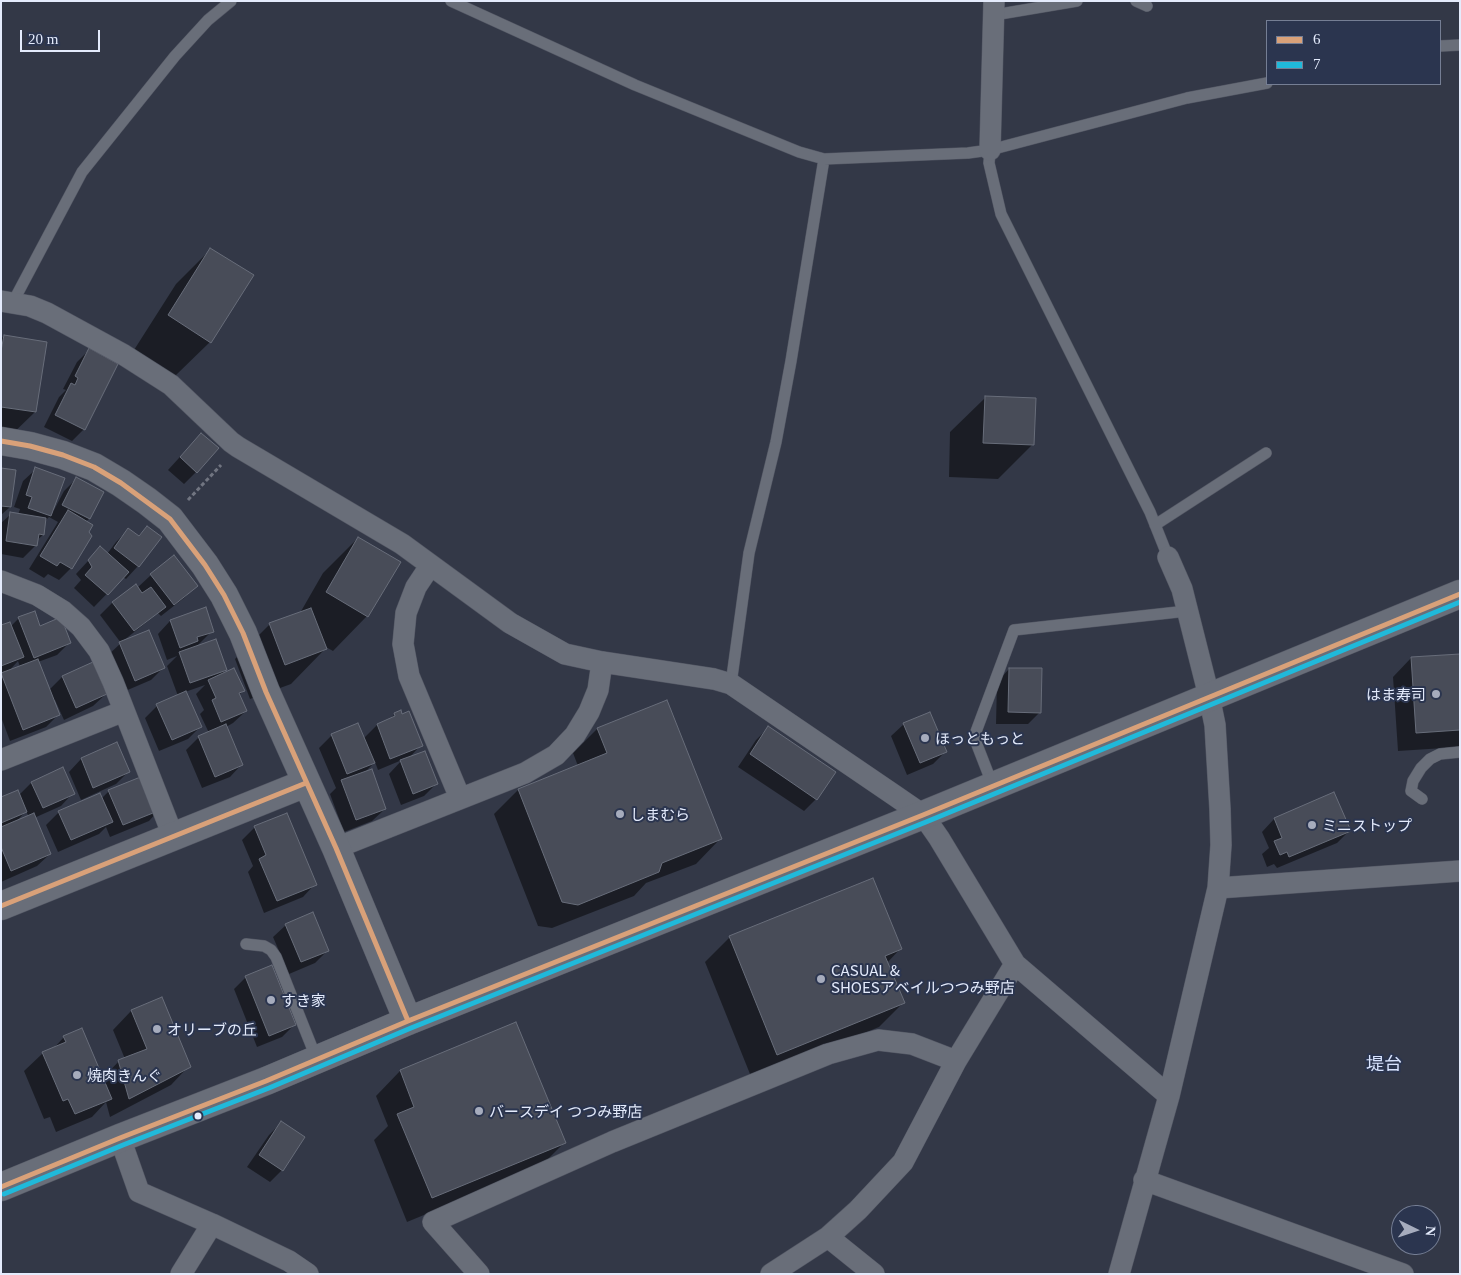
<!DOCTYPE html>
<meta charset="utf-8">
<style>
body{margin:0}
#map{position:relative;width:1461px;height:1275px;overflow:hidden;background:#333847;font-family:Georgia,serif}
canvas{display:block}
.frame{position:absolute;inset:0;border:2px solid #e4ebfc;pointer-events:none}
.legend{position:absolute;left:1266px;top:20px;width:175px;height:65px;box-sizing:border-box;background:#2b354f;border:1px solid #757e94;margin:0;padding:6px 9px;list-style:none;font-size:15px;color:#e4ebfc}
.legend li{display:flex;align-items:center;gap:10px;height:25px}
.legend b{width:25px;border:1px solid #757e94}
.north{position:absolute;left:1391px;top:1205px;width:50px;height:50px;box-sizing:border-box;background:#2b354f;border:1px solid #757e94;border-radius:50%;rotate:94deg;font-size:14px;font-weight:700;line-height:20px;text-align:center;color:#e4ebfc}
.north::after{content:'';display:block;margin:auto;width:18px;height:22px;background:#a6acbd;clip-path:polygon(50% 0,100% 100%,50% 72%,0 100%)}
.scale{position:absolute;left:20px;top:30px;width:80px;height:22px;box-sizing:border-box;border:2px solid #e4ebfc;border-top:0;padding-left:6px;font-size:15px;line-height:18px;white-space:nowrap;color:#e4ebfc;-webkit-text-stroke:4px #2b354f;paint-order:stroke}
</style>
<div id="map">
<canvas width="1461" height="1275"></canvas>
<div class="frame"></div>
<ul class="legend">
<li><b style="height:6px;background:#d9a179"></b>6</li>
<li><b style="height:6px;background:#20b9da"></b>7</li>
</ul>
<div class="north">N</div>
<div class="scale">20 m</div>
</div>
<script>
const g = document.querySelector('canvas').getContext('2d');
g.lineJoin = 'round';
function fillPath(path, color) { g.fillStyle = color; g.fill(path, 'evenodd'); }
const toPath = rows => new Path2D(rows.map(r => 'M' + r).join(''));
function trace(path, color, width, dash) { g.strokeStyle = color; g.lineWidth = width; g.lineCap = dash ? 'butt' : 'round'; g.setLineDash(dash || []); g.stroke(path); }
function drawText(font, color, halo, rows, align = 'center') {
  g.font = font + ' Georgia,"Noto Sans JP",serif'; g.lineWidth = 4; g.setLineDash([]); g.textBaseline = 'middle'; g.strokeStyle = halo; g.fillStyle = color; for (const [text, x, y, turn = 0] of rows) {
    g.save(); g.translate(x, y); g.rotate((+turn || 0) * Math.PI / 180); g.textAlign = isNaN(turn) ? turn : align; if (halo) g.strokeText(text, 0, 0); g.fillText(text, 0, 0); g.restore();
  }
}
fillPath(toPath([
 [211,249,210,342,175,376,134,350,176,284],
 [4,336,35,412,1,445,1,339],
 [89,350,84,429,72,441,44,427,59,397,66,390,63,389,77,362],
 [985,398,1033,444,998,479,949,477,950,432],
 [189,447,196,472,184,484,168,470],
 [36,469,53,509,54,510,64,491,76,479,102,492,89,519,85,522,71,568,59,580,48,574,44,578,29,569,58,522,49,517,45,521,43,535,36,541,36,545,23,558,1,554,1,523,11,514,18,515,20,509,14,507,23,481],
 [1,470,10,507,1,515],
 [147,527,160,537,138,566,126,579,123,577,94,607,74,588,81,580,76,574,100,548,107,554,116,542,128,530,137,537],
 [358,538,367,616,333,651,324,646,325,649,291,684,250,699,235,659,270,624,300,613,323,573],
 [151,575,196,586,184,598,161,616,158,613,123,641,163,668,151,680,123,692,107,656,121,643,100,615,112,603,135,585,137,588],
 [205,609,212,631,196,647,226,670,220,676,243,691,239,695,246,711,233,723,226,727,242,764,230,777,202,788,186,750,199,737,209,733,200,714,204,710,196,694,205,685,185,692,200,727,188,739,159,751,145,718,157,706,178,696,167,666,177,656,167,660,158,634,170,621],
 [34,612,40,627,70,642,57,655,38,662,49,690,62,677,106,694,93,706,64,720,55,700,53,701,58,715,46,727,10,741,1,717,1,675,5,671,1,673,1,627,11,626,18,619],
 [18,661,20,667,7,673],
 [1460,655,1460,747,1398,751,1393,677,1411,658],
 [1009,669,1040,712,1028,724,996,724,997,682],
 [395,714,421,745,408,759,437,783,424,796,401,805,389,774,402,760,378,770,375,762,363,774,385,809,372,821,344,832,330,794,336,788,319,748,331,736,358,725,363,739,377,725,389,720],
 [904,724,945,752,933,764,907,775,891,736],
 [768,728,816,799,804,811,738,767,756,740],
 [597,729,720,839,696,864,646,883,634,896,552,928,538,926,494,814,518,790,578,766,573,753],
 [116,744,128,772,116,784,81,800,69,772,81,759],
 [63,769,73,793,61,806,34,818,50,854,37,866,1,882,1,798,19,795,31,783],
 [26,811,29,817,15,823],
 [109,791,161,808,149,821,110,837,106,827,99,834,58,852,46,825,59,812,102,798],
 [1334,794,1349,831,1337,843,1277,868,1274,864,1267,867,1262,854,1269,848,1262,832,1274,819],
 [286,814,315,884,303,897,264,913,248,872,253,866,242,840,255,827],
 [286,925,328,950,315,963,289,974,273,937],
 [730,937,900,949,887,963,903,1003,879,1027,752,1079,705,962],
 [246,977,295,1024,282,1037,257,1047,234,989],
 [131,1011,189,1066,171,1085,110,1117,106,1102,92,1117,56,1132,50,1117,44,1119,24,1071,43,1053,53,1049,64,1037,102,1079,119,1061,125,1059,113,1030],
 [516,1024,564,1143,540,1167,407,1222,374,1140,388,1126,376,1096,400,1071],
 [281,1123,282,1170,270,1182,247,1167,269,1135]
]), '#0007');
const building = toPath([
 [210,248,254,275,211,343,168,315,210,248],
 [4,335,47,342,36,412,1,407,1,351,4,335],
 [89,348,118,364,85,430,55,415,71,383,75,385,78,378,75,376,89,348],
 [985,396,1036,398,1034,445,983,443,985,396],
 [201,433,219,448,197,473,180,457,201,433],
 [35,467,65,478,51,516,28,508,32,497,26,495,35,467],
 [1,468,16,470,11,507,1,506,1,468],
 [76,477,104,492,90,519,62,505,76,477],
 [68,510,93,525,89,532,92,536,72,569,60,562,57,566,40,556,68,510],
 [10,512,46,518,44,535,39,534,37,546,6,541,10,512],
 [147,526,162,537,139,567,114,548,128,528,139,536,147,526],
 [358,537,401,562,368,617,326,592,358,537],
 [100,546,129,572,108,595,85,575,92,567,88,560,100,546],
 [174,555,198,586,174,605,150,574,174,555],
 [136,584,142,593,151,587,166,607,134,631,112,602,136,584],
 [206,607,214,632,197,637,198,641,180,648,170,620,206,607],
 [311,608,327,649,285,665,269,623,311,608],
 [35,611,40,626,61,617,71,643,34,658,18,617,35,611],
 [10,622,24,657,1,666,1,625,10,622],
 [149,630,165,668,135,681,119,642,149,630],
 [216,639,227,670,190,683,179,652,216,639],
 [1460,654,1460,730,1416,733,1411,657,1460,654],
 [38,659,60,715,23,730,1,673,38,659],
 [93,662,107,694,76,708,62,676,93,662],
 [234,668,245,691,239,693,247,711,221,722,212,700,216,698,208,680,234,668],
 [1009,668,1042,668,1041,713,1008,712,1009,668],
 [186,691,202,727,172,740,156,704,186,691],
 [667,700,722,839,662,863,659,872,578,905,562,902,518,789,607,753,597,728,667,700],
 [401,710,402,714,409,711,423,746,390,759,377,724,395,716,394,713,401,710],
 [930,712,947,752,920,763,903,723,930,712],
 [358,723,375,763,347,774,331,734,358,723],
 [226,724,243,765,215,777,198,736,226,724],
 [768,726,836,772,817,800,750,754,768,726],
 [117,742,130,772,93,788,81,758,117,742],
 [425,751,438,784,413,794,400,760,425,751],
 [63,767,75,794,43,808,31,782,63,767],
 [372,769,386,809,356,820,341,780,372,769],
 [148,774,163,809,123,825,108,790,148,774],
 [18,790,27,812,1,823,1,797,18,790],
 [1334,792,1351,831,1289,857,1287,852,1280,855,1274,841,1282,838,1274,818,1334,792],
 [100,793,113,822,71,840,58,811,100,793],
 [34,813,51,854,11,871,1,847,1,827,34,813],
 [287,813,317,885,277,901,259,859,266,855,254,826,287,813],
 [873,878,902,949,885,956,905,1003,777,1055,729,936,873,878],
 [313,912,329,951,301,962,285,924,313,912],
 [272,965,296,1025,269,1036,245,976,272,965],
 [162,997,191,1067,129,1099,118,1060,147,1049,131,1010,162,997],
 [516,1022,566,1143,432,1198,397,1114,414,1107,400,1070,516,1022],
 [82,1028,112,1099,75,1114,68,1099,63,1101,42,1052,66,1042,63,1036,82,1028],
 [281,1121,305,1137,283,1171,259,1155,281,1121]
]);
fillPath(building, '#484c58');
trace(building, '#686d7a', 1);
const lane = toPath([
 [451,1,635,85,799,152,824,159,968,153,990,150,1187,98,1267,83],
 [1136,1,1147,6],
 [994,15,1077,1],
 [1440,46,1460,45],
 [990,150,989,163,1001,214,1150,512,1168,557],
 [13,302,82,172,175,56,208,20,231,1],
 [1155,525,1266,453],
 [731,684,749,553,776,442,791,361,824,159],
 [993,786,974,737,1014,630,1187,611],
 [1422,799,1411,791,1413,781,1421,768,1430,759,1440,754,1460,752],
 [246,944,264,946,271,950,276,957,317,1060]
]);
const street = toPath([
 [990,150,994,1],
 [1,301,30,306,47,313,124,355,171,385,231,442,238,447,402,544,510,623,565,654,602,662,714,679,731,684,894,795,923,815,939,838,1015,964,1169,1096],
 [430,566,416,587,406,613,403,644,409,676,460,798],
 [1,581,37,595,63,611,81,627,99,651,113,682,173,836],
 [1,760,124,711],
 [336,848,525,773,556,755,575,735,589,712,598,690,602,662],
 [1218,888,1460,871],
 [120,1138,139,1192,212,1224,289,1261,308,1274],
 [1144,1180,1403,1274],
 [828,1237,874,1274],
 [181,1274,212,1224],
 [479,1274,433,1222,612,1142,828,1054,878,1040,912,1044,956,1061],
 [771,1274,828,1237,858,1210,903,1162,956,1061,1015,964],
 [1119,1274,1169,1096,1218,888,1221,845,1220,809,1215,725,1209,696,1182,589,1168,557]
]);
const secondary = toPath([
 [1,441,30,446,63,455,94,467,121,483,147,501,170,519,205,565,224,595,243,633,266,692,336,848,408,1021],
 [1,906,306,783],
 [1,1187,120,1138,266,1081,408,1021,923,815,1460,594]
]);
trace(lane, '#515562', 12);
trace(street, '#515562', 22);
trace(secondary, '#515562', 29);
trace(toPath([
 [188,500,221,465]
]), '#717581', 3, [4, 2.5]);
trace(lane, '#696e79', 11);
trace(street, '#696e79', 21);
trace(secondary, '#696e79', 28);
trace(toPath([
 [1,441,30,446,63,455,94,467,121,483,170,519,205,565,224,595,243,633,266,692,336,848,408,1021],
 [1,906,306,783],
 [1,1187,120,1138,266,1081,408,1021,923,815,1460,594]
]), '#d9a179', 5);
trace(toPath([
 [4,1194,123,1145,269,1088,411,1028,926,822,1460,602]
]), '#20b9da', 5);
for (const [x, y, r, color] of [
 [1436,694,5,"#a6acbd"],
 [925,738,5,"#a6acbd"],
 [620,814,5,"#a6acbd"],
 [1312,825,5,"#a6acbd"],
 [821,979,5,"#a6acbd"],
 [271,1000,5,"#a6acbd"],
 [157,1029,5,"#a6acbd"],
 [77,1075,5,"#a6acbd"],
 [479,1111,5,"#a6acbd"],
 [198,1116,4.5,"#e4ebfc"]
]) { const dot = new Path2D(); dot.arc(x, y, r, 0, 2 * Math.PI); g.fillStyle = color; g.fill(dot); trace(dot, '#2b354f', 2); }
drawText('15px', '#e4ebfc', '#2b354f', [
 ["はま寿司",1426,694,"right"],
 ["ほっともっと",935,738],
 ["しまむら",630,814],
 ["ミニストップ",1322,825],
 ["CASUAL &",831,970],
 ["SHOESアベイルつつみ野店",831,987],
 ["すき家",281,1000],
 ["オリーブの丘",167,1029],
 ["焼肉きんぐ",87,1075],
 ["バースデイ つつみ野店",489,1111]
], 'left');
drawText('18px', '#d8e3fe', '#2b354f', [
 ["堤台",1384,1063]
]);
</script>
